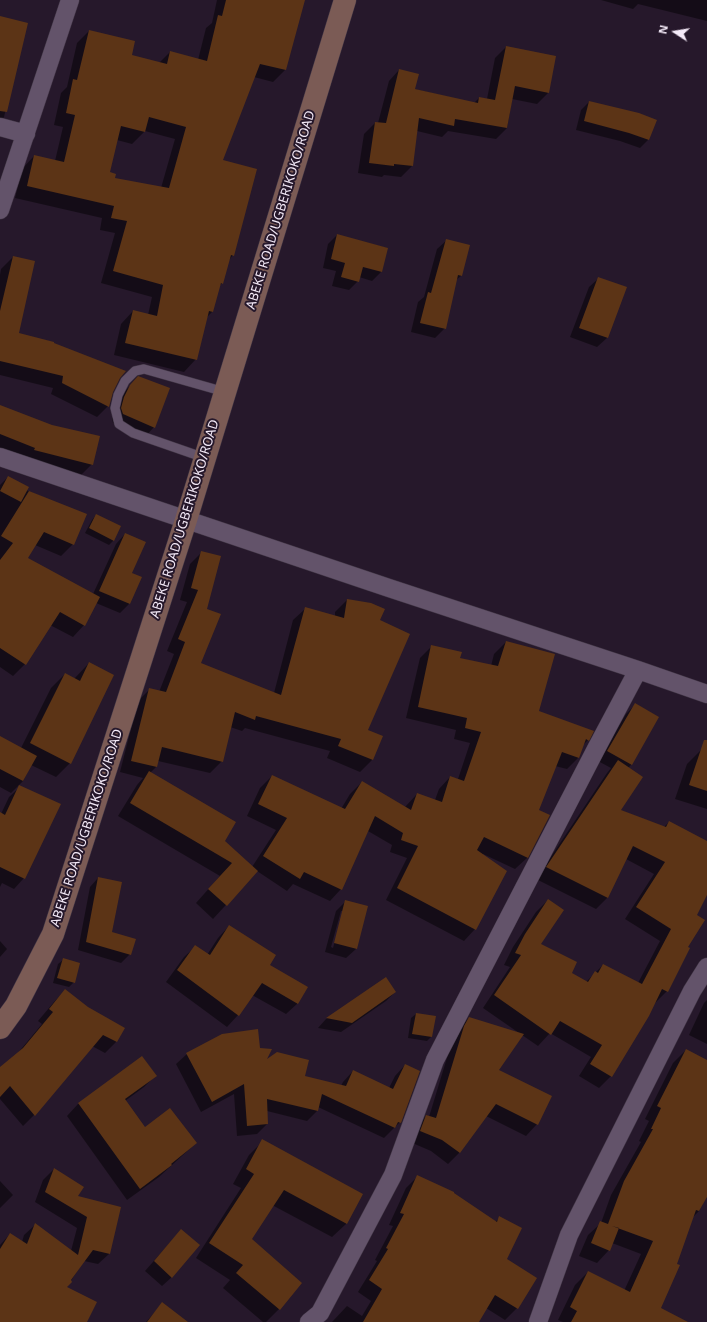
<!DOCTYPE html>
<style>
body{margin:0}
#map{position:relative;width:707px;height:1322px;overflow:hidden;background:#26182b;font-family:"Noto Sans",sans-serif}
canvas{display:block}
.north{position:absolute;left:655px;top:12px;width:40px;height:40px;-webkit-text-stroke:3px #26182b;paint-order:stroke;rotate:282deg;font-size:11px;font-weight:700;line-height:16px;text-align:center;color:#f4eaf8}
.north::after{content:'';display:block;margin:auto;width:14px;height:18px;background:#f4eaf8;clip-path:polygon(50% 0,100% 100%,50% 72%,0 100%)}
</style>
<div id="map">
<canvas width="707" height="1322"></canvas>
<div class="north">N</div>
</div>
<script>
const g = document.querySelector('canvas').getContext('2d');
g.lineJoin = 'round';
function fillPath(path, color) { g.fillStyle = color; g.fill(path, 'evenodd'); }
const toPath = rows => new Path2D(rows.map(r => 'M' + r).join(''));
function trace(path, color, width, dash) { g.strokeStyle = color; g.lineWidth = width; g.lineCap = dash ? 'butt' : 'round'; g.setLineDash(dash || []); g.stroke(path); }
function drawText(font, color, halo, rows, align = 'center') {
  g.font = font + ' "Noto Sans",sans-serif'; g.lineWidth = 4; g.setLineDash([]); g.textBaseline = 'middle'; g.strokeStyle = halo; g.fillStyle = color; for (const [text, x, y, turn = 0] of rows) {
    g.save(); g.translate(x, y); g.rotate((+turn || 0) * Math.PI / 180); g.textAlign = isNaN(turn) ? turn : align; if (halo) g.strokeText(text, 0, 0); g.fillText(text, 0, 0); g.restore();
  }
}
fillPath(toPath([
 [217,0,303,0,285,70,273,82,254,77,221,161,233,255,229,260,222,283,219,286,212,312,206,318,196,359,184,372,114,355,121,324,133,311,148,315,152,297,101,283,115,233,100,230,102,218,15,198,22,169,34,156,55,161,63,127,54,125,61,93,67,87,77,43,89,31,131,56,159,63,170,52,198,60,206,28,212,23],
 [145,131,175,139,161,188,113,179,109,173,117,140,132,144],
 [601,0,707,0,707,21,638,4,633,9],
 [0,17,26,24,4,117,0,121],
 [506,47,548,93,537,104,512,99,507,128,496,139,448,131,442,137,417,131,412,166,401,177,384,175,382,177,358,173,364,134,375,123,378,123,389,81,399,70,414,89,474,103,479,98,487,99,495,58],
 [589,102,655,121,648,140,640,148,620,141,576,130,581,110],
 [337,235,387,248,381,272,372,281,359,277,358,281,349,290,332,286,336,271,323,268,328,244],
 [447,240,469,246,461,276,456,280,445,328,435,338,411,332,418,302,424,297,437,249],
 [13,257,18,334,119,378,112,392,108,406,97,417,51,394,53,388,0,375,0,275,1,269],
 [599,278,625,288,607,338,597,347,570,337,589,287],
 [131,385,154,427,145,437,113,423,112,418,115,407,121,395],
 [0,406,92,464,80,476,0,451],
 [8,477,26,490,85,515,73,544,61,556,35,545,27,559,93,594,116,544,125,534,131,573,141,578,129,604,120,613,96,603,84,625,73,637,50,625,25,664,13,676,0,667,0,485],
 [96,515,120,527,113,541,109,545,85,533,92,520],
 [202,552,206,609,200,664,274,693,293,620,305,609,335,616,335,612,347,600,379,621,366,731,382,737,372,760,360,772,327,758,330,751,245,728,242,731,230,727,222,761,210,773,158,761,156,767,150,773,252,867,276,830,247,816,260,788,272,776,341,809,350,794,362,782,405,807,417,794,435,800,439,789,450,777,458,779,470,743,454,739,456,730,406,718,420,658,432,646,459,658,491,666,494,654,506,642,538,712,588,740,583,745,578,758,567,769,555,766,537,810,549,816,527,858,515,869,483,854,475,929,464,941,386,900,407,858,390,852,392,845,368,831,341,889,330,901,293,884,287,891,257,871,213,919,196,903,220,876,118,816,137,785,143,778,120,772,138,701,150,689,159,692,174,654,167,651,187,602,180,600,190,564],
 [89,663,113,676,70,763,56,777,31,765,23,781,11,793,0,787,0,737,21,748,51,688,65,674,74,679],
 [636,704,658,717,631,765,628,768,620,810,664,827,669,822,707,842,707,894,696,915,686,948,667,991,655,1003,611,1076,599,1088,579,1076,591,1057,550,1033,538,1046,522,1035,498,1070,537,1124,526,1136,486,1116,459,1153,448,1164,431,1151,410,1142,415,1128,426,1116,429,1117,453,1038,458,1029,469,1018,519,1033,483,1008,510,967,504,965,513,947,536,912,548,900,539,944,571,973,586,982,603,965,638,983,660,941,625,919,654,874,626,859,608,897,596,909,536,879,607,773,611,768,598,761,626,714],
 [701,750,707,751,707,809,675,799,687,764],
 [20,787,24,878,14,889,2,883,0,887,0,814,1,814,9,797],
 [98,878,111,933,130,954,121,963,78,950,90,887],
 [346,901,356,949,346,958,325,952,336,911],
 [341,911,343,911,333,948,331,947],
 [229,926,269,966,298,1003,286,1014,252,995,238,1015,227,1027,166,982,184,957,196,946,207,955,218,938],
 [0,941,7,949,0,957],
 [63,960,74,982,69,987,53,983,58,964],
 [386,978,395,992,386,1001,341,1032,318,1028,326,1019],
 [65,990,87,1008,124,1028,116,1042,105,1053,92,1046,34,1115,23,1126,0,1099,0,1069,17,1054,42,1024,38,1021,54,1002],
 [707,1000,707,1044,689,1035,704,1003],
 [416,1014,431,1037,427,1041,408,1038,411,1018],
 [222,1035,260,1049,264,1062,303,1077,341,1086,343,1082,353,1071,389,1088,395,1076,405,1065,400,1122,384,1138,318,1107,317,1111,307,1121,267,1111,267,1124,257,1134,237,1136,234,1094,201,1112,176,1064,187,1054],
 [686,1050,707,1061,707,1195,699,1211,693,1217,659,1309,661,1322,563,1322,558,1320,575,1285,588,1272,624,1291,641,1254,612,1243,609,1250,597,1263,579,1256,588,1235,601,1223,611,1195,641,1142,639,1141,649,1121,645,1119,673,1063],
 [142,1057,156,1075,144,1087,125,1101,144,1129,196,1143,159,1177,127,1200,67,1116,78,1104],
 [263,1141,362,1194,346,1224,332,1237,272,1205,250,1240,301,1283,279,1309,266,1322,263,1322,223,1288,230,1280,196,1258,241,1188,233,1184,249,1155],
 [54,1169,77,1197,120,1208,109,1254,98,1264,84,1261,66,1288,86,1322,0,1322,0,1245,10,1234,22,1242,24,1235,35,1225,71,1251,77,1228,35,1202,43,1180],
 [418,1176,452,1193,495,1222,500,1218,505,1260,517,1308,505,1320,486,1308,477,1322,332,1322,347,1306,362,1316,371,1301,358,1292,377,1261,375,1260,393,1226,389,1225,406,1188],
 [0,1181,13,1195,0,1208],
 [181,1230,172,1277,162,1286,145,1271],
 [163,1303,186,1322,146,1322]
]), '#0007');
fillPath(toPath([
 [226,0,305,0,286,70,260,64,223,160,257,169,234,256,231,255,223,284,221,283,213,312,209,311,197,360,125,343,133,310,157,316,163,285,113,271,127,221,111,218,114,206,27,186,34,155,64,162,75,115,66,113,73,79,77,80,89,30,135,41,132,55,167,64,170,51,207,61,218,15,222,16],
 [149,117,186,127,169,188,115,178,116,174,110,172,121,126,145,132],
 [0,16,28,23,7,112,0,111],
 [506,46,556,56,549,93,515,86,507,128,455,119,454,126,419,118,413,166,394,164,394,166,369,163,375,122,386,123,399,69,419,74,415,89,478,103,479,97,495,100],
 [589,101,639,113,657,120,649,140,629,133,584,121],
 [337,234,388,248,382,272,363,267,359,282,341,277,345,263,331,259],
 [446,239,470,245,462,276,458,275,446,329,420,323,428,292,431,293],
 [13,256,35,261,19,333,54,342,54,343,126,371,120,378,113,392,109,407,62,383,63,376,0,361,0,311],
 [598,277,627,287,608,338,579,328],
 [138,376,170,388,155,428,123,414,121,408,124,397,130,385],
 [0,405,52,425,100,436,93,465,34,450,35,448,0,434],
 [8,476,29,487,21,502,0,491],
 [29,491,87,514,74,545,44,532,28,558,100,597,85,626,60,612,26,665,0,648,0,560,13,543,1,536],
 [96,514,121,526,114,541,89,528],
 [125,533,146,542,132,573,142,577,130,604,99,591],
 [201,551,221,556,207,609,221,614,201,663,281,695,305,607,344,618,347,599,371,603,385,609,380,620,410,634,368,730,383,736,373,760,338,746,341,739,256,716,255,720,235,712,223,762,162,747,157,767,131,761,149,688,166,692,185,642,178,639,198,590,191,588],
 [506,641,555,654,539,711,594,731,589,741,586,739,579,758,562,752,539,810,550,815,528,858,484,837,477,850,507,871,476,930,397,888,418,846,401,840,403,833,375,816,342,890,304,872,300,879,263,856,287,818,258,804,272,775,345,809,362,781,411,810,417,793,442,802,450,776,464,781,481,732,465,728,467,718,418,707,431,645,462,652,460,658,498,666],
 [89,662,114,675,71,764,30,743,65,673,80,681],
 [635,703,659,717,632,765,607,751],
 [0,736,37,756,23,781,0,769],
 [704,740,707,740,707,791,689,785],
 [618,760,643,777,621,810,666,827,669,821,707,841,707,895,697,915,705,920,688,947,690,948,668,992,662,989,649,1016,612,1077,590,1064,602,1045,560,1021,551,1035,494,995,521,955,515,953,525,934,548,899,564,910,541,944,577,962,572,973,588,982,595,971,598,973,603,964,642,984,671,929,636,907,665,862,633,846,608,898,546,867],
 [149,771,236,822,225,841,258,871,227,906,208,889,232,863,130,803],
 [19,785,61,804,25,879,0,867,0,812,5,815],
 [98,877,122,882,112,932,136,939,131,955,86,942],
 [345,900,368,906,357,949,334,943],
 [229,925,276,955,270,965,308,987,298,1004,262,983,239,1016,177,970,195,945,210,955],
 [63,958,80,963,75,983,57,978],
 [386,977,396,992,352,1023,326,1018],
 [65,989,88,1007,125,1028,117,1042,103,1035,35,1116,10,1086,0,1097,0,1067,23,1048,53,1012,49,1009],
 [416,1013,436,1016,432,1037,412,1034],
 [469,1017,524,1034,499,1070,552,1096,538,1125,496,1104,460,1153,442,1140,420,1131,426,1115,436,1118,464,1026],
 [258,1029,260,1048,272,1049,267,1059,277,1052,309,1060,305,1076,346,1086,353,1070,393,1089,405,1064,420,1071,401,1123,398,1122,395,1128,322,1094,318,1111,267,1099,268,1124,247,1126,244,1084,212,1102,186,1053,222,1034],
 [686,1049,707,1060,707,1197,699,1211,696,1210,677,1264,680,1265,661,1308,688,1322,571,1322,577,1311,570,1307,588,1271,630,1292,653,1241,612,1226,619,1228,610,1251,591,1243,600,1221,608,1224,624,1181,653,1129,651,1129,661,1108,657,1106],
 [142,1056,157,1076,125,1099,145,1127,170,1108,197,1143,171,1164,172,1165,140,1189,78,1103],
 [262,1139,363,1194,347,1224,284,1190,252,1239,302,1283,280,1310,236,1273,243,1265,209,1243,254,1174,246,1169],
 [54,1168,84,1187,78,1196,121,1207,110,1254,93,1250,71,1280,72,1282,67,1287,97,1302,87,1322,0,1322,0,1249,10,1233,27,1244,35,1223,78,1255,87,1217,45,1192],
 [417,1175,454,1192,454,1193,497,1222,499,1216,522,1228,507,1259,537,1278,518,1309,495,1295,479,1322,363,1322,382,1289,369,1280,388,1249,386,1248,404,1214,400,1213],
 [181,1229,200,1245,172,1278,154,1261],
 [162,1302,188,1322,147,1322]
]), '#5c3416');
const lane = toPath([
 [205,458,133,433,119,424,115,408,118,395,125,381,135,371,144,369,225,392]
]);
const street = toPath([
 [0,127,26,134],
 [0,210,70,0],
 [0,457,389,588,638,670,707,694],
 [309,1322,320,1313,393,1175,435,1060,596,749,638,670],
 [538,1322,569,1235,692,991,707,967]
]);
const secondary = toPath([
 [0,1028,16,1006,53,934,186,520,345,0]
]);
trace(lane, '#413645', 10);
trace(street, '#413645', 19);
trace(secondary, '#413645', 23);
trace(lane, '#63536a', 9);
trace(street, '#63536a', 18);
trace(secondary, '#7b5b55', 22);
drawText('13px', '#f4eaf8', '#26182b', [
 ["ABEKE ROAD/UGBERIKOKO/ROAD",281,210,-73],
 ["ABEKE ROAD/UGBERIKOKO/ROAD",185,519,-73],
 ["ABEKE ROAD/UGBERIKOKO/ROAD",87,828,-72]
]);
</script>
